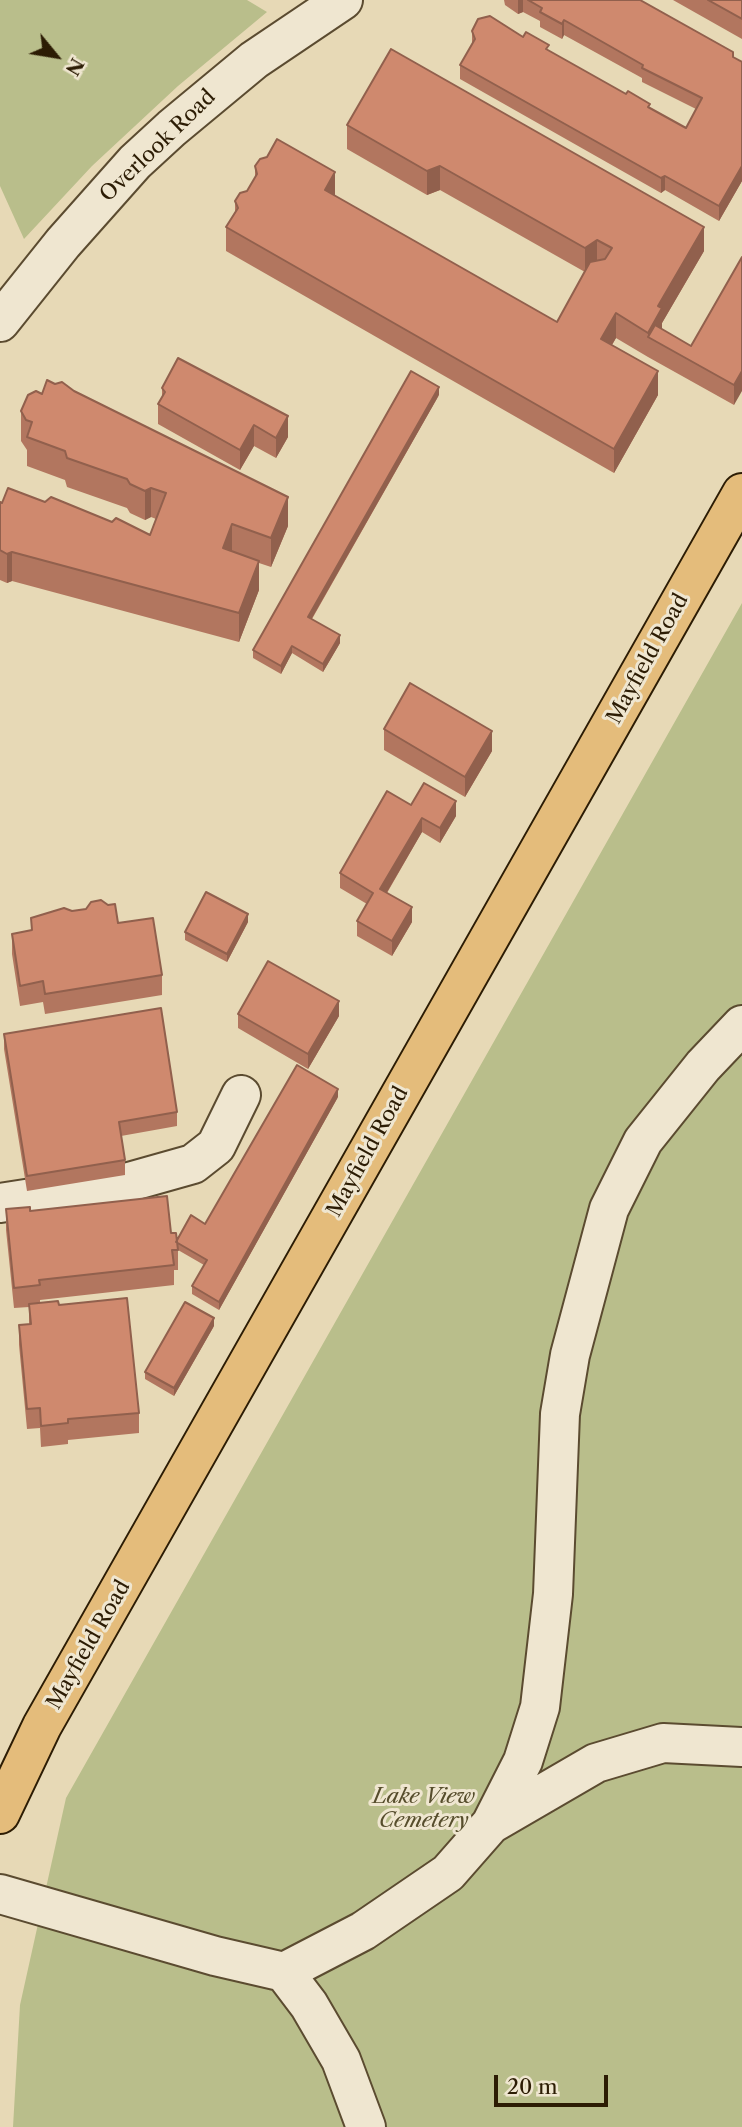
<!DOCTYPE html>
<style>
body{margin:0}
#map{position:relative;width:742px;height:2127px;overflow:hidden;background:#e7d9b6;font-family:"Libre Caslon Text",serif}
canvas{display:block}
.north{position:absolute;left:21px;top:21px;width:70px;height:70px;-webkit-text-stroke:5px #efe6d0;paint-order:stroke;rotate:120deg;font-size:19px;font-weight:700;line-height:28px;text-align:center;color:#2c1c04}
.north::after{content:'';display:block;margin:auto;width:24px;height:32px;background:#2c1c04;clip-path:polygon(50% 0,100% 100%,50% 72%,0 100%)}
.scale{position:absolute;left:494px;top:2075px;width:114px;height:32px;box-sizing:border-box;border:4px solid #2c1c04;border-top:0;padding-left:9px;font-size:21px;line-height:24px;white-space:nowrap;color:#2c1c04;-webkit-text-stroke:5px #efe6d0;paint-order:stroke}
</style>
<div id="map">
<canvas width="742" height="2127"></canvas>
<div class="north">N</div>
<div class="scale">20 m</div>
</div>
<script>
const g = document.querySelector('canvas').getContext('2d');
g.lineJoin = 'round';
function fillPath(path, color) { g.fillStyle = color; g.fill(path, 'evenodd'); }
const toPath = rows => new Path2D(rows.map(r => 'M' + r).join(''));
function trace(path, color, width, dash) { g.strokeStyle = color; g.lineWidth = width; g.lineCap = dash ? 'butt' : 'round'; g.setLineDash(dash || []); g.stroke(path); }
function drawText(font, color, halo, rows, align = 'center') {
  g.font = font + ' "Libre Caslon Text",serif'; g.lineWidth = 6; g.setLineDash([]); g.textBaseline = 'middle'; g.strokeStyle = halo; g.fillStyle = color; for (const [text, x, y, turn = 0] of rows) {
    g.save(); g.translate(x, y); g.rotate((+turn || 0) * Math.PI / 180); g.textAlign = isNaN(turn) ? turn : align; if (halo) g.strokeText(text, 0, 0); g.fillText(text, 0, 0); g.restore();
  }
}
fillPath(toPath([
 [0,0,247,0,267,12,178,86,92,166,24,239,0,186],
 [742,603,742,2127,13,2127,20,2005,66,1798]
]), '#b9be8b');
const minor = toPath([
 [0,322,63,243,135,162,172,128,254,60,343,0],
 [0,1203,122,1184,193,1164,216,1146,241,1095],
 [491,1824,596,1763,663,1743,742,1747],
 [0,1894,215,1956,284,1972,363,1931,448,1873,491,1824,523,1761,540,1707,553,1594,560,1414,570,1355,609,1209,643,1141,703,1066,742,1025],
 [284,1972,309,2005,341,2060,366,2127]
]);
const major = toPath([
 [0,1814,42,1726,742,493]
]);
trace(minor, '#5b4b30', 42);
trace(major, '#2c1c04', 42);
trace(minor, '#efe6d0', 38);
trace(major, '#e4bc7b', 38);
fillPath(toPath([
 [504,0,640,0,742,62,742,181,719,221,665,190,661,193,460,79,460,65,472,45,472,31,523,37,686,128,696,109,642,82,642,78,564,35,562,39,540,27,540,21,523,12,518,14,505,5],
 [673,0,742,0,742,39],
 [347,125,704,251,662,323,662,329,691,346,742,257,734,405,648,357,616,338,612,345,658,395,614,473,226,251,226,227,235,212,235,201,247,191,255,178,255,166,335,196,557,322,585,272,440,190,427,195,347,149],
 [162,388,288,437,276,458,254,446,240,470,158,424,158,404,162,398],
 [74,391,288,526,271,567,259,563,259,590,239,642,12,581,7,583,0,580,0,502,2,503,45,502,112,522,150,535,156,519,151,517,145,520,130,513,127,508,67,487,65,480,27,466,27,450,21,441,21,411,42,394],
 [439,395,312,619,340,643,323,672,292,653,281,674,253,658,253,650],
 [384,729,492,751,465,797,384,750],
 [411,805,456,816,440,843,422,832,387,893,412,922,392,956,357,936,357,921,367,904,340,888,340,873],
 [86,909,118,923,162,975,162,995,45,1014,43,1002,20,1006,12,954,12,934,31,931,31,918],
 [248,922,227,962,185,940,185,932],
 [238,1014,339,1016,308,1069,238,1028],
 [4,1034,177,1112,177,1126,121,1136,125,1160,125,1175,27,1191,4,1049],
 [338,1097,219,1310,192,1294,192,1286,204,1265,178,1250,178,1270,174,1270,174,1285,40,1300,40,1303,59,1305,139,1413,139,1433,68,1440,68,1444,41,1447,40,1428,27,1429,19,1345,19,1325,29,1324,29,1307,14,1308,6,1230,6,1209,30,1211,171,1233,177,1241,205,1224],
 [214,1326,174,1396,145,1379,145,1372]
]), '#b2765f');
fillPath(toPath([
 [518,0,523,0,523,12,518,14],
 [564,20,564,35,562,39,562,24],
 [440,166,440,190,427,195,427,171],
 [742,166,742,181,719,221,719,206],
 [335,172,335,196,325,190],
 [665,176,665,190,661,193,661,178],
 [704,227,704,251,662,323,662,333,648,337,648,333,658,306],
 [597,240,597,265,585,272,585,248],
 [616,313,616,338,601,363,601,339],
 [658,371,658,395,614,473,614,449],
 [742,371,742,391,734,405,734,385],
 [439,387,439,395,308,625,308,617],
 [288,416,288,437,276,458,276,438],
 [254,425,254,446,240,470,240,450],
 [151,488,151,517,145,520,145,491],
 [288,497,288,526,271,567,271,538],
 [232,524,232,553,223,548],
 [12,552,12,581,7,583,7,554],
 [259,561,259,590,239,642,239,613],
 [340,635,340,643,323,672,323,664],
 [292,646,292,653,281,674,281,666],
 [492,731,492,751,465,797,465,777],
 [456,801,456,816,440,843,440,828],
 [422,818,422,832,380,904,380,889],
 [412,907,412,922,392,956,392,941],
 [248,914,248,922,227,962,227,954],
 [339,1001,339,1016,308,1069,308,1054],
 [338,1089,338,1097,219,1310,219,1302],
 [214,1318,214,1326,174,1396,174,1388]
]), '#91604d');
const building = toPath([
 [528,0,640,0,733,52,733,57,742,62,742,166,719,206,665,176,661,178,460,65,475,39,472,31,478,19,490,16,523,37,526,32,549,45,546,49,626,94,628,91,650,104,648,107,686,128,702,98,642,68,643,65,564,20,562,24,540,12,542,8,528,0],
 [708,0,742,0,742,19,708,0],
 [391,49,704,227,658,306,662,308,648,333,616,313,601,339,658,371,614,449,226,227,238,208,235,201,240,193,247,191,257,174,255,166,260,159,267,157,277,139,335,172,325,190,557,322,590,262,605,259,612,248,597,240,585,248,440,166,427,171,347,125,391,49],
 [742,257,742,371,734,385,648,337,655,325,691,346,742,257],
 [178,358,288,416,276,438,254,425,240,450,158,404,165,392,162,388,178,358],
 [411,371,439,387,308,617,340,635,323,664,292,646,281,666,253,650,411,371],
 [47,380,55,384,62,382,74,391,288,497,271,538,232,524,223,548,259,561,239,613,12,552,7,554,0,550,0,502,2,503,8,488,45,502,51,497,112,522,116,518,150,535,166,493,151,488,145,491,130,484,127,479,67,458,65,451,27,437,32,422,26,420,21,411,28,395,36,391,42,394,47,380],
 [410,683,492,731,465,777,384,729,410,683],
 [424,783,456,801,440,828,422,818,380,889,412,907,392,941,357,921,373,893,340,873,387,791,411,805,424,783],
 [206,892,248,914,227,954,185,932,206,892],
 [101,900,108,905,115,904,118,923,153,918,162,975,45,994,43,981,20,986,12,934,32,930,31,918,64,908,72,911,86,909,91,902,101,900],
 [268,961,339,1001,308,1054,238,1014,268,961],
 [161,1008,177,1112,119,1122,125,1160,27,1176,4,1034,161,1008],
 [297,1065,338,1089,219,1302,192,1286,207,1260,176,1242,191,1215,205,1224,297,1065],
 [167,1196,171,1233,176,1233,178,1250,172,1250,174,1265,39,1280,40,1285,14,1288,6,1209,30,1207,30,1211,167,1196],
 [127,1298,139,1413,68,1419,68,1423,41,1426,40,1408,27,1409,19,1325,31,1324,29,1304,58,1301,59,1305,127,1298],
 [185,1302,214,1318,174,1388,145,1372,185,1302]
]);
fillPath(building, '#cf896e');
trace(building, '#91604d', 2);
drawText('21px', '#2c1c04', '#efe6d0', [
 ["Overlook Road",158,146,-44],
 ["Mayfield Road",648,659,-61],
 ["Mayfield Road",368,1152,-61],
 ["Mayfield Road",89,1645,-60]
]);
drawText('italic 21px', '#564d2c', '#efe6d0', [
 ["Lake View",424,1797],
 ["Cemetery",424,1821]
]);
</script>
